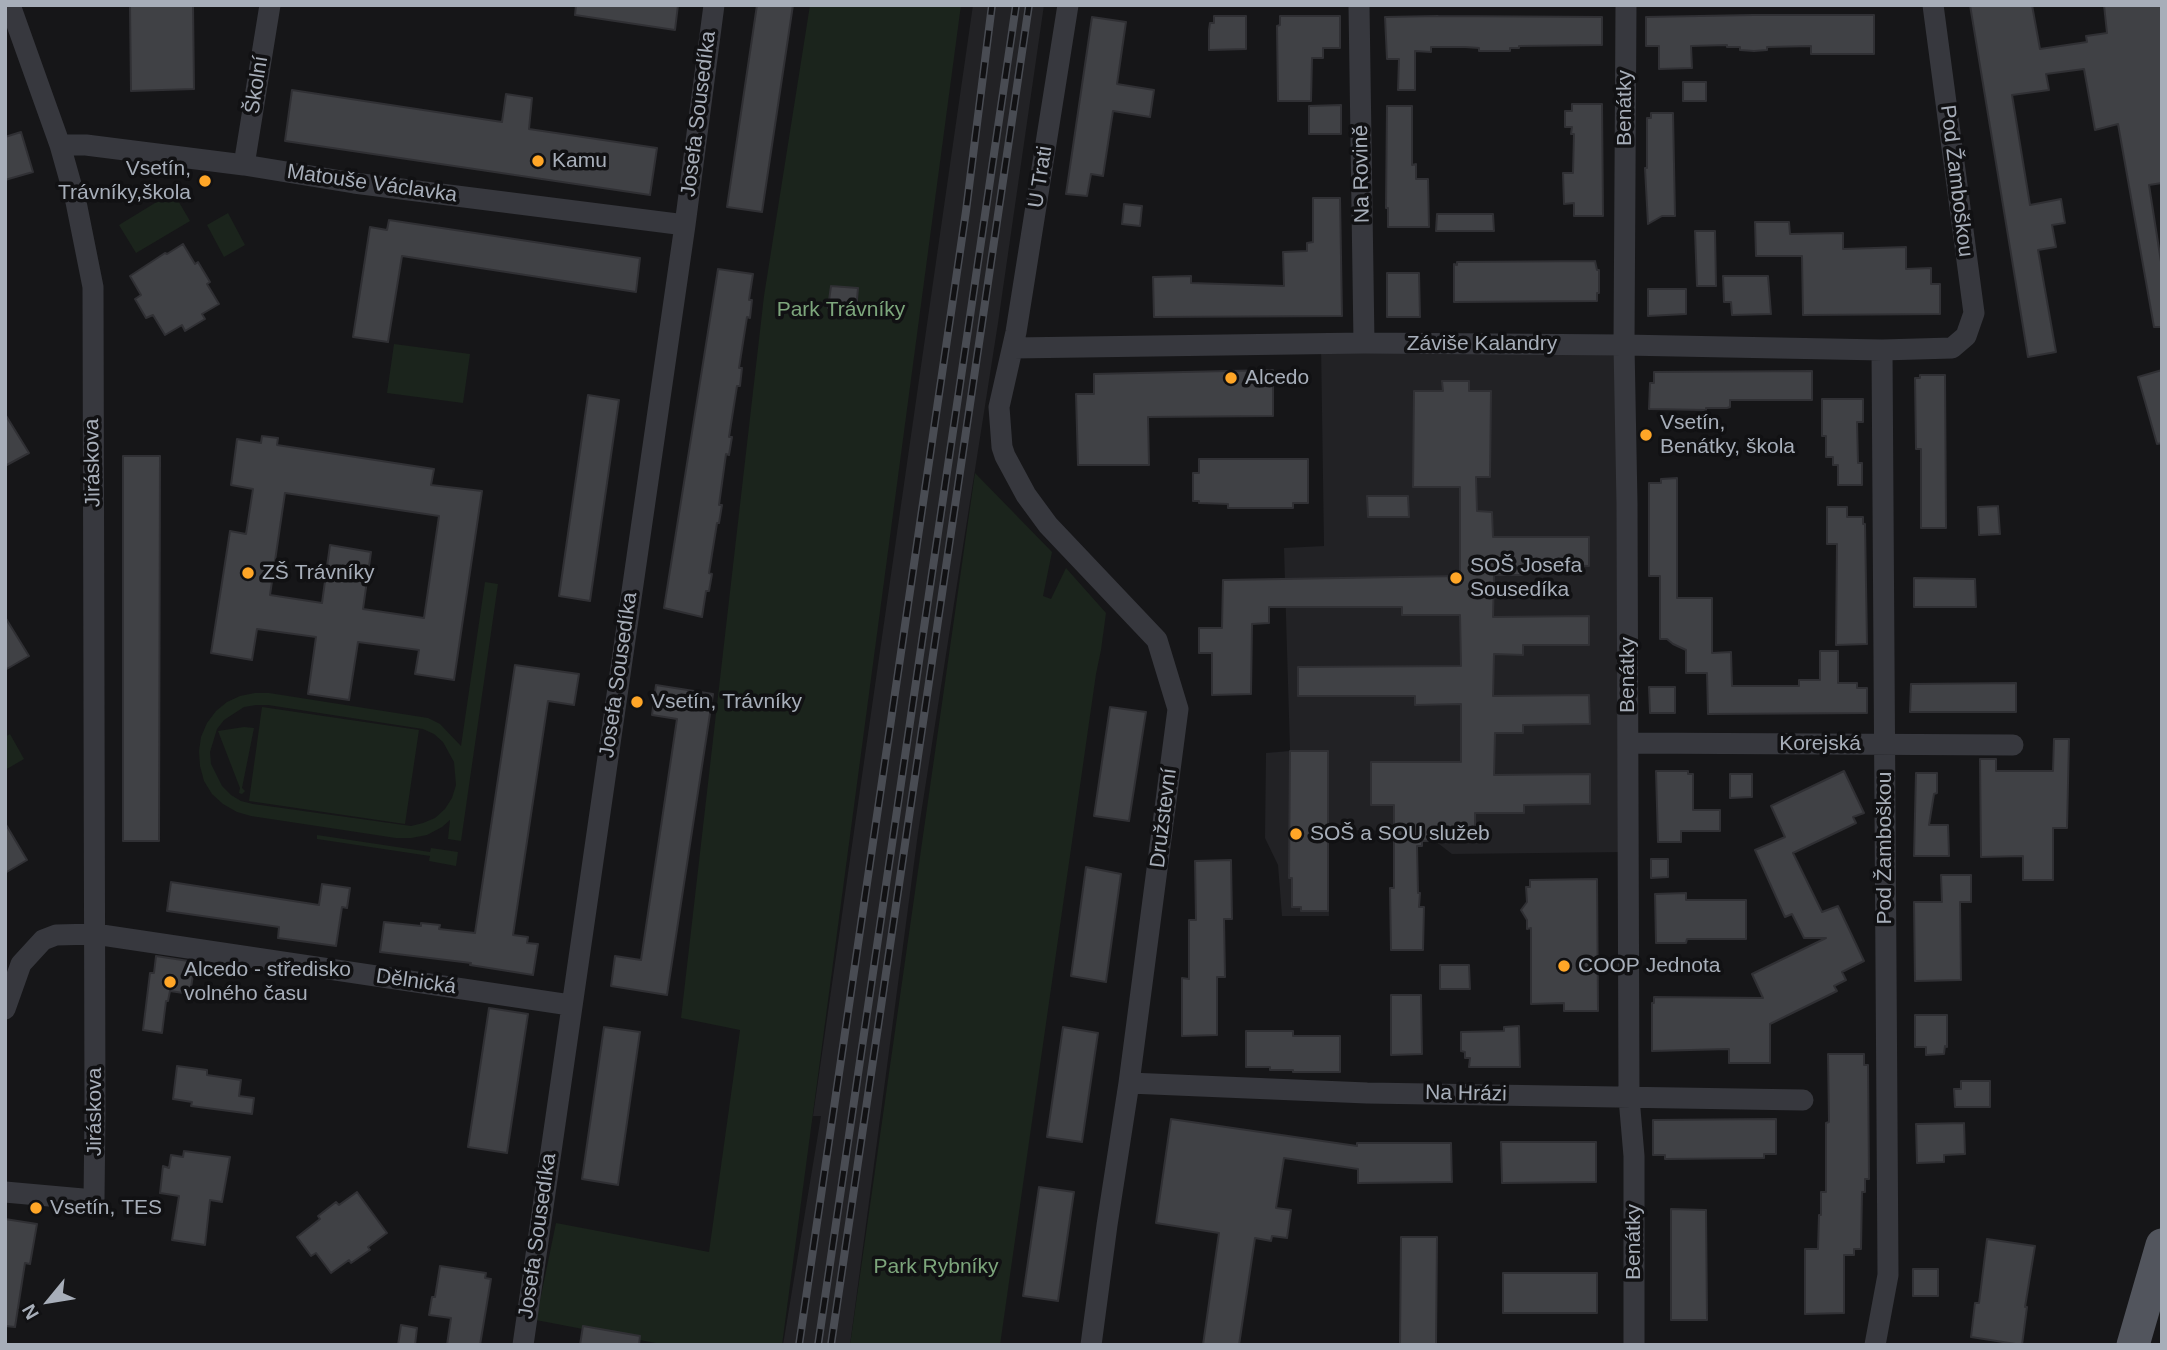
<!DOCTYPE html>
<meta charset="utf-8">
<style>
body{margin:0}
#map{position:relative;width:2167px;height:1350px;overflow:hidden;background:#161618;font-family:Arial,sans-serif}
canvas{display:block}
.frame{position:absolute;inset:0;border:7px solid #a7aeb9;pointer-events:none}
.north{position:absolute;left:14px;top:1266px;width:70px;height:70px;-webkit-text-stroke:5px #111113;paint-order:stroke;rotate:240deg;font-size:19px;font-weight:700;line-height:28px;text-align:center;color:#a7aeb9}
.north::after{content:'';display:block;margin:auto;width:24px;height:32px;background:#a7aeb9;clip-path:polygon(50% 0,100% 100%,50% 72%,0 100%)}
</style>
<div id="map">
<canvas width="2167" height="1350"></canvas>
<div class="frame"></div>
<div class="north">N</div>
</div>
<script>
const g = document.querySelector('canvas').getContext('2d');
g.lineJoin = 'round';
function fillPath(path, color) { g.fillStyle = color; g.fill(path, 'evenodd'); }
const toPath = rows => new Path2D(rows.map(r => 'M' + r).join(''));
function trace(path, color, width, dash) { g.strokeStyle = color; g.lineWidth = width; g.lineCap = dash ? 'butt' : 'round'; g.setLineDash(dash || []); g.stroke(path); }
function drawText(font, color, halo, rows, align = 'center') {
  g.font = font + ' Arial,sans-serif'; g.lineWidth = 7; g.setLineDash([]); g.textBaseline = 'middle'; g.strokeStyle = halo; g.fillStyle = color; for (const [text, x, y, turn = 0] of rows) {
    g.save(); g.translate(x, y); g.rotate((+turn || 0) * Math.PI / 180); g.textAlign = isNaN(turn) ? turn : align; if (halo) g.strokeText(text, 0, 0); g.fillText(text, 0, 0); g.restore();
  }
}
fillPath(toPath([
 [973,5,1044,5,998,323,918,833,850,1345,783,1345,821,1116,813,1116],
 [1321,344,1624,345,1628,852,1452,854,1422,831,1328,830,1329,916,1282,916,1278,865,1265,838,1266,753,1290,751,1284,548,1324,546]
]), '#222225');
fillPath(toPath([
 [810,5,961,5,782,1345,666,1345,536,1320,556,1223,709,1252,740,1030,681,1018,764,296],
 [173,192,190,221,136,253,119,225],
 [228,213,245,245,224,257,207,225],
 [394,344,470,354,463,403,387,393],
 [975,473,1052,552,1043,596,1051,599,1066,568,1106,613,1101,650,1096,674,1000,1345,850,1345],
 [485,582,498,584,461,841,448,839,450,820,442,827,427,835,411,838,396,838,251,816,237,812,223,804,212,794,204,781,200,766,199,751,201,737,207,723,216,711,227,702,240,696,255,693,269,693,428,718,440,724,461,746],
 [256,705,268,705,423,729,434,734,443,742,454,762,456,785,452,798,445,809,435,818,423,823,411,826,253,804,241,801,231,795,222,786,211,764,210,752,217,729,224,720,244,707],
 [262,707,419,730,405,824,249,801],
 [244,727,254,728,242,788,245,791,242,794,239,793,240,788,218,731],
 [10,734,24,759,5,770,5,737],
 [317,835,430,852,431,848,458,852,456,866,429,861,430,856,317,839]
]), '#1b241c');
const building = toPath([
 [130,5,193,5,194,89,131,91,130,5],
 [576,5,678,5,675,30,575,15,576,5],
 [757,5,793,5,762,212,727,207,757,5],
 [1970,5,2032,5,2040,49,2087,42,2086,36,2107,33,2104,5,2162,5,2162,183,2149,185,2162,268,2162,327,2154,327,2118,124,2095,130,2084,69,2046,74,2049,90,2012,95,2030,205,2061,199,2065,223,2052,225,2056,247,2038,250,2056,352,2028,357,1970,5],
 [1753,15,1874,15,1874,54,1811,54,1811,46,1767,47,1767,50,1754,51,1740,50,1740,47,1727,47,1727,45,1691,46,1692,68,1659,69,1659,46,1646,46,1646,17,1753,15],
 [1214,16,1246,16,1246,49,1209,50,1209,30,1210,23,1214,23,1214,16],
 [1280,16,1340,16,1340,48,1323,48,1323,58,1312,58,1311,101,1278,101,1277,26,1280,25,1280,16],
 [1438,16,1602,17,1602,45,1519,46,1519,48,1510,48,1510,51,1479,51,1479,48,1465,47,1431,47,1431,52,1415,51,1415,90,1398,90,1399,59,1387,59,1385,17,1438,16],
 [1092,17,1126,22,1117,84,1154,90,1150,117,1113,111,1103,176,1091,174,1087,196,1066,194,1092,17],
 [1683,82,1706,82,1706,101,1683,101,1683,82],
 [292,90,502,122,506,94,532,98,529,129,657,148,650,195,285,141,292,90],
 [1572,104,1602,104,1603,216,1574,216,1574,203,1564,204,1563,173,1573,173,1574,134,1571,134,1572,127,1565,127,1565,111,1572,111,1572,104],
 [1341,105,1341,134,1309,134,1309,106,1341,105],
 [1387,106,1412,106,1412,165,1416,164,1416,179,1428,179,1429,227,1388,227,1388,208,1386,208,1387,106],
 [1651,113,1673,113,1675,216,1662,216,1648,224,1645,168,1647,168,1647,118,1651,118,1651,113],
 [21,132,33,172,5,180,5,137,21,132],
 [1313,198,1340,198,1342,316,1154,317,1153,277,1191,276,1191,283,1284,286,1283,252,1307,251,1307,243,1313,242,1313,198],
 [1124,204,1142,206,1140,226,1122,224,1124,204],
 [1437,214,1493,214,1494,231,1436,231,1437,214],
 [389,220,640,258,636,292,402,256,388,342,353,337,370,227,387,230,389,220],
 [1755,222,1789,222,1790,234,1843,233,1843,249,1906,247,1906,269,1931,268,1931,284,1940,284,1940,314,1803,315,1802,256,1756,256,1755,222],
 [1695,231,1715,231,1716,286,1697,286,1695,231],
 [183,244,195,264,198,262,210,282,207,284,219,304,202,314,205,319,185,331,182,325,165,335,153,315,146,318,135,299,141,295,130,276,165,253,167,254,183,244],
 [1595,261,1597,270,1599,270,1599,293,1597,293,1597,301,1454,302,1454,264,1457,265,1457,262,1595,261],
 [718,269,753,274,749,300,752,300,750,318,747,317,739,368,742,368,740,386,737,386,729,437,732,437,729,455,726,454,719,505,722,505,719,523,717,523,709,573,712,574,709,591,706,591,702,617,664,608,718,269],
 [1387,273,1419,273,1420,317,1387,317,1387,273],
 [1723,276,1768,276,1771,314,1732,315,1731,302,1724,302,1723,276],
 [831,286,858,288,856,311,828,308,831,286],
 [1648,289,1686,289,1686,314,1648,316,1648,289],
 [1273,370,1273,416,1148,417,1149,465,1078,465,1076,394,1094,394,1094,374,1273,370],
 [2162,370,2162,443,2157,444,2138,377,2162,370],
 [1812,371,1812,400,1730,400,1730,407,1727,408,1706,408,1706,410,1649,409,1650,383,1654,383,1654,372,1812,371],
 [1920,375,1945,375,1946,528,1921,528,1921,449,1916,449,1915,378,1920,378,1920,375],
 [1442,381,1469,381,1469,391,1491,391,1490,477,1476,477,1477,511,1492,512,1493,537,1589,537,1589,566,1523,565,1522,575,1494,575,1493,617,1589,616,1589,645,1523,645,1523,655,1494,654,1493,696,1589,695,1590,724,1523,725,1523,733,1495,733,1494,775,1590,774,1590,804,1524,805,1524,813,1475,813,1475,840,1422,841,1422,846,1417,846,1418,893,1420,893,1419,907,1424,907,1423,950,1391,950,1390,888,1394,888,1394,805,1371,805,1371,762,1461,762,1461,704,1415,705,1415,696,1298,696,1298,667,1461,666,1460,615,1402,615,1402,607,1269,607,1269,623,1252,624,1251,694,1212,695,1212,653,1199,653,1199,628,1222,628,1223,580,1460,576,1460,487,1413,487,1414,391,1443,391,1442,381],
 [588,395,619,400,590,601,559,596,588,395],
 [1822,399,1863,399,1863,422,1857,422,1858,463,1862,463,1862,485,1838,485,1838,465,1833,465,1833,457,1826,457,1826,436,1822,436,1822,399],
 [5,414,29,453,5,466,5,414],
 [262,436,278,438,277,445,434,469,431,485,482,491,454,680,415,674,419,650,358,642,349,700,308,694,316,637,257,629,252,660,211,653,230,531,246,534,253,489,231,485,237,439,261,443,262,436],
 [285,493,439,516,424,618,363,609,371,552,330,545,322,603,270,595,285,493],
 [123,456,160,456,159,841,123,841,123,456],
 [1199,459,1308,459,1308,503,1293,503,1293,508,1228,508,1228,504,1199,503,1199,501,1193,501,1193,473,1199,473,1199,459],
 [1677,478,1677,598,1712,598,1712,653,1731,652,1732,686,1799,686,1799,680,1820,680,1820,651,1838,651,1838,683,1857,683,1857,688,1867,688,1867,713,1708,714,1707,673,1686,673,1686,650,1673,644,1667,639,1660,639,1660,576,1649,576,1649,483,1661,483,1661,479,1677,478],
 [1367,496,1408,496,1409,517,1368,517,1367,496],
 [1998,506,2000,534,1979,535,1978,507,1998,506],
 [1827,507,1847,507,1847,517,1863,517,1863,524,1865,524,1867,644,1836,645,1837,544,1827,544,1827,507],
 [1914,578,1975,579,1976,607,1914,607,1914,578],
 [5,617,29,656,5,670,5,617],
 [515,665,579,674,574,705,548,701,513,935,528,937,527,943,538,944,533,975,470,965,471,963,380,952,384,922,421,926,421,923,440,925,439,929,475,933,515,665],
 [2016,683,2016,712,1910,712,1911,684,2016,683],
 [656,685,713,694,667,995,611,986,615,956,641,960,677,719,652,715,656,685],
 [1649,687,1675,687,1675,713,1650,713,1649,687],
 [1110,707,1146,712,1129,821,1094,816,1110,707],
 [2054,739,2069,739,2067,828,2053,828,2053,880,2023,880,2023,856,1981,857,1980,759,1996,759,1996,771,2053,771,2054,739],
 [1290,751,1328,751,1328,911,1301,911,1301,907,1292,907,1292,878,1289,878,1290,751],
 [1656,771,1688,771,1688,774,1693,774,1693,810,1720,810,1720,831,1681,831,1681,842,1658,842,1656,771],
 [1844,771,1864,813,1853,817,1856,823,1793,853,1822,912,1838,906,1864,961,1842,972,1846,980,1834,986,1837,991,1770,1024,1770,1063,1729,1063,1729,1049,1652,1051,1652,1003,1654,1003,1654,997,1763,998,1752,974,1826,938,1804,938,1792,914,1785,917,1755,850,1785,837,1771,806,1844,771],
 [1916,773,1937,773,1937,793,1934,794,1929,825,1948,825,1949,856,1914,856,1916,773],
 [1730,774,1752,774,1752,797,1730,798,1730,774],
 [5,823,27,860,5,873,5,823],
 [1651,859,1668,859,1668,877,1651,878,1651,859],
 [1231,860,1232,919,1224,919,1225,977,1217,977,1217,1035,1182,1036,1182,978,1189,979,1189,920,1196,920,1195,861,1231,860],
 [1086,867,1121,874,1106,982,1071,976,1086,867],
 [1941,875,1971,875,1971,902,1960,902,1961,980,1915,981,1914,902,1942,902,1941,875],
 [1597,879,1598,1011,1564,1011,1564,1003,1531,1004,1531,928,1527,929,1527,920,1521,910,1527,902,1526,887,1530,887,1530,880,1597,879],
 [171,882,319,905,322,884,350,888,347,908,342,907,336,946,278,938,279,927,167,911,171,882],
 [1686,893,1686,900,1746,900,1746,939,1687,939,1686,943,1656,943,1655,894,1686,893],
 [156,956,195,962,190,994,170,991,168,1001,166,1001,162,1033,143,1030,150,973,154,973,156,956],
 [1440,965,1469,965,1470,989,1440,989,1440,965],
 [1391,995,1421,995,1422,1054,1391,1055,1391,995],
 [489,1008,528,1014,507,1153,468,1147,489,1008],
 [1915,1015,1947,1015,1947,1047,1945,1046,1944,1054,1926,1055,1926,1047,1915,1047,1915,1015],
 [1519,1026,1520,1067,1469,1067,1470,1058,1465,1058,1465,1052,1461,1051,1461,1032,1504,1031,1504,1027,1519,1026],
 [604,1027,640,1032,618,1185,582,1179,604,1027],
 [1063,1027,1098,1033,1082,1142,1047,1137,1063,1027],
 [1246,1031,1293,1031,1293,1036,1340,1036,1340,1072,1293,1072,1293,1070,1270,1070,1270,1067,1246,1067,1246,1031],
 [1828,1054,1864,1054,1864,1065,1868,1065,1869,1179,1865,1179,1865,1192,1862,1192,1861,1249,1854,1249,1854,1255,1844,1255,1844,1313,1805,1314,1805,1249,1818,1249,1819,1215,1821,1215,1821,1192,1826,1192,1826,1123,1829,1122,1828,1054],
 [177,1066,207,1070,207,1075,241,1080,239,1096,254,1098,252,1114,191,1106,192,1102,173,1099,177,1066],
 [1961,1081,1990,1081,1990,1107,1955,1107,1954,1089,1961,1089,1961,1081],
 [1171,1119,1357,1146,1357,1143,1451,1143,1452,1182,1358,1183,1358,1169,1284,1158,1276,1208,1291,1210,1287,1238,1272,1236,1271,1241,1255,1238,1239,1345,1203,1345,1219,1233,1156,1223,1171,1119],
 [1776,1119,1776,1154,1764,1154,1764,1158,1665,1159,1665,1155,1653,1155,1653,1120,1776,1119],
 [1964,1123,1965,1154,1944,1155,1944,1162,1917,1163,1916,1124,1964,1123],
 [1501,1142,1596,1142,1596,1182,1502,1183,1501,1142],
 [184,1151,230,1157,222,1202,210,1200,205,1245,172,1240,179,1196,160,1193,163,1166,169,1168,171,1155,183,1157,184,1151],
 [1039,1187,1074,1192,1058,1301,1023,1296,1039,1187],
 [357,1192,387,1233,368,1247,370,1250,351,1263,349,1260,331,1273,316,1253,311,1256,297,1237,320,1219,318,1216,336,1202,339,1205,357,1192],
 [1671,1209,1706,1210,1707,1320,1671,1320,1671,1209],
 [5,1219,37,1224,30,1264,25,1263,15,1327,5,1326,5,1219],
 [1401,1237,1437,1237,1436,1345,1400,1345,1401,1237],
 [1987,1239,2035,1246,2025,1307,2027,1307,2022,1345,1971,1337,1975,1303,1979,1303,1987,1239],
 [440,1266,486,1273,485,1278,491,1279,480,1345,447,1345,451,1318,429,1315,432,1297,435,1297,440,1266],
 [1913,1269,1938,1269,1938,1296,1913,1296,1913,1269],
 [1503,1273,1597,1273,1597,1313,1503,1313,1503,1273],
 [401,1325,417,1328,415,1345,398,1345,401,1325],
 [583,1326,640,1336,639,1345,580,1345,583,1326]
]);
fillPath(building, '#404145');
trace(building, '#303034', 2);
trace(toPath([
 [1068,5,1016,332,999,407,1002,447,1005,456,1026,495,1048,525,1157,640,1178,709,1129,1083,1107,1225,1091,1345],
 [1359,5,1364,343],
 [1626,5,1624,345,1627,504,1629,1098,1634,1156,1634,1345],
 [60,145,86,145,244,165,354,183,685,225],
 [244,165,270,5],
 [1013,348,1364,343,1624,345,1882,350,1952,348,1966,336,1974,313,1933,5],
 [1628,743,2013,745],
 [5,1009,21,964,43,940,56,935,95,934,570,1005],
 [1129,1083,1367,1093,1803,1100],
 [5,1192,94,1200,95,1113,93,287,76,202,60,145,10,5],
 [523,1345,685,225,714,5],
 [1875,1345,1888,1275,1882,350]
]), '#37383e', 21);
trace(toPath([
 [2133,1345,2162,1245]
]), '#52555d', 33);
const rail = toPath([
 [799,1345,966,211,992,5],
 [818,1345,1016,5],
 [831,1345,1029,5]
]);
trace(rail, '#494c53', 8);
trace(rail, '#111113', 5, [16]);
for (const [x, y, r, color] of [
 [538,161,7,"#ffa627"],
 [205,181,7,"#ffa627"],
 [1231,378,7,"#ffa627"],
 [1646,435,7,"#ffa627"],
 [248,573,7,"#ffa627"],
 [1456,578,7,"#ffa627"],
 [637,702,7,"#ffa627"],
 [1296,834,7,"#ffa627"],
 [1564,966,7,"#ffa627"],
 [170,982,7,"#ffa627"],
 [36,1208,7,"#ffa627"]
]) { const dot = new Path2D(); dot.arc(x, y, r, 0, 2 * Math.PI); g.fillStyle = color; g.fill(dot); trace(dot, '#111113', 2.5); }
drawText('21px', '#a7aeb9', '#111113', [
 ["Školní",257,85,-81],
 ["Benátky",1625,108,-90],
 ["Josefa Sousedíka",699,114,-83],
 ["Na Rovině",1362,174,-91],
 ["U Trati",1041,177,-81],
 ["Pod Žamboškou",1956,181,83],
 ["Matouše Václavka",372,184,8],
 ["Záviše Kalandry",1482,344],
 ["Jiráskova",93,463,-91],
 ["Josefa Sousedíka",619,675,-82],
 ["Benátky",1628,675,-90],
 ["Korejská",1820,744],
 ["Družstevní",1164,818,-83],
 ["Pod Žamboškou",1885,848,-90],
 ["Dělnická",416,982,8],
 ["Na Hrázi",1466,1094,1],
 ["Jiráskova",95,1112,-90],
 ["Josefa Sousedíka",538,1236,-82],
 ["Benátky",1634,1242,-90]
]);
drawText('21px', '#a7aeb9', '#111113', [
 ["Kamu",552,161],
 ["Vsetín,",191,169,"right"],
 ["Trávníky,škola",191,193,"right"],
 ["Alcedo",1245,378],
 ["Vsetín,",1660,423],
 ["Benátky, škola",1660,447],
 ["SOŠ Josefa",1470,566],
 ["Sousedíka",1470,590],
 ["ZŠ Trávníky",262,573],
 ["Vsetín, Trávníky",651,702],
 ["SOŠ a SOU služeb",1310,834],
 ["COOP Jednota",1578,966],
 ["Alcedo - středisko",184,970],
 ["volného času",184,994],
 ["Vsetín, TES",50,1208]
], 'left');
drawText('21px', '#7da67c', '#111113', [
 ["Park Trávníky",841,310],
 ["Park Rybníky",936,1267]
]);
</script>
